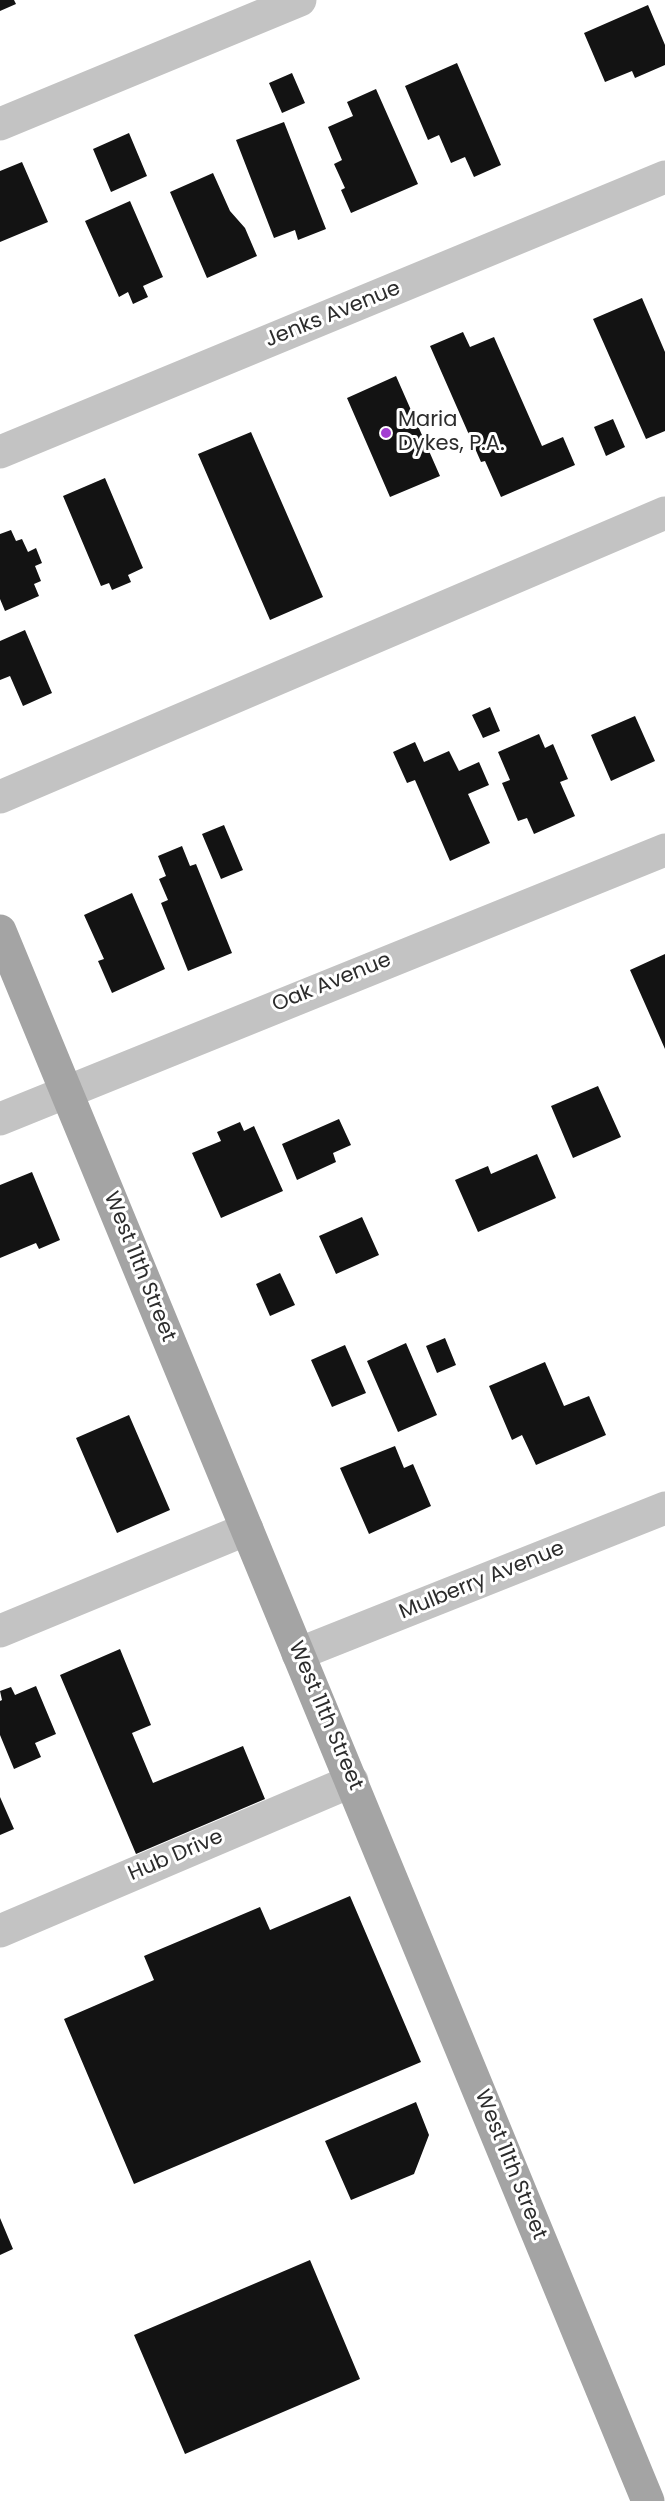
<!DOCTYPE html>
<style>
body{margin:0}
canvas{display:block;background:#fff}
</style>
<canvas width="665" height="2501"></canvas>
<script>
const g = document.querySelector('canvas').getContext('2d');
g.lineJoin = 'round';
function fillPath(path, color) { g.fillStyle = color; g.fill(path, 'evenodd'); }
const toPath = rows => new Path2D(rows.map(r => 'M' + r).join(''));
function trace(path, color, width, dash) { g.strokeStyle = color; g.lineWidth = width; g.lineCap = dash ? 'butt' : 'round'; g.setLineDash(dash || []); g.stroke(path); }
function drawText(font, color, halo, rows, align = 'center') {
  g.font = font + ' Poppins,sans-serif'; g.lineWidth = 6; g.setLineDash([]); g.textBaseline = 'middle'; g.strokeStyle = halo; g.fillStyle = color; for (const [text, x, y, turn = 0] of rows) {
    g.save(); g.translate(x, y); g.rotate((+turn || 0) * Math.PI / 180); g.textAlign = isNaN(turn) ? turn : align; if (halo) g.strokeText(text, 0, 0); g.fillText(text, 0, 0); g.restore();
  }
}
fillPath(toPath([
 [0,0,14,0,16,4,0,11],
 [648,5,665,45,665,65,635,78,632,71,605,82,584,33],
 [457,63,501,165,474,177,465,157,451,163,439,135,428,140,405,86],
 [292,73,305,103,282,113,269,83],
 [376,89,418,184,351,213,341,190,345,188,334,164,342,160,328,127,353,116,347,102],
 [284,122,326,229,298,240,295,230,274,238,236,140],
 [129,133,147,176,111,192,93,149],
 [22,162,48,222,0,242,0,171],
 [213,173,230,211,245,228,257,256,207,278,170,192],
 [130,201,163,277,143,286,148,297,133,304,128,292,119,297,85,221],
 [642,298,665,352,665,431,646,439,593,319],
 [463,332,470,347,494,337,542,446,563,437,575,465,501,497,485,461,481,462,430,346],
 [396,376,440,476,390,497,347,398],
 [613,419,625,447,606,456,594,427],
 [251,432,323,597,270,620,198,454],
 [105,478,143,568,128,575,131,582,112,590,109,583,101,586,63,496],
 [11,530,16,541,22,539,28,552,36,548,42,563,35,566,41,581,34,584,39,596,5,611,0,599,0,534],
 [25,630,52,693,23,706,10,676,0,680,0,641],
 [490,707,500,731,483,738,472,715],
 [635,716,655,761,611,781,591,735],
 [539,734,545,748,553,744,568,779,560,782,575,816,534,834,527,818,518,821,502,783,510,780,498,752],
 [415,742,424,762,449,751,459,771,479,762,489,785,468,794,490,843,450,861,415,780,407,783,393,752],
 [224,825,243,870,221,879,202,834],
 [182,846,190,866,196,864,232,953,188,971,161,903,168,900,159,879,166,876,158,856],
 [132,893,165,969,112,993,98,961,104,959,84,915],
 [665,954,665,1049,630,970],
 [598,1086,621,1137,573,1158,551,1106],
 [339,1119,351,1145,333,1153,336,1162,297,1180,282,1144],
 [240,1122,244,1131,254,1126,283,1191,221,1218,192,1153,221,1141,217,1132],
 [537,1154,556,1198,478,1232,455,1180,488,1166,491,1174],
 [32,1172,60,1240,39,1249,36,1243,0,1258,0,1185],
 [362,1217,379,1255,336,1274,319,1236],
 [280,1273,295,1305,270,1316,256,1284],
 [445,1338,456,1365,437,1373,426,1346],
 [406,1343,437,1415,398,1432,367,1361],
 [345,1345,366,1393,332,1407,311,1360],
 [545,1362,564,1406,589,1396,606,1435,536,1465,522,1435,512,1440,489,1386],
 [129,1415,170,1510,117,1533,76,1438],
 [395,1446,404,1468,413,1464,431,1506,369,1534,340,1468],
 [120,1649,151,1725,132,1733,153,1783,243,1746,265,1799,136,1854,60,1675],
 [36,1686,56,1734,35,1743,41,1757,14,1769,0,1735,0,1701,2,1700,0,1691,11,1687,15,1695],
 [0,1797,14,1829,0,1835],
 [350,1896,421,2062,134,2184,64,2019,154,1980,144,1956,260,1907,270,1930],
 [416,2102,429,2135,414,2174,351,2200,325,2141],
 [0,2218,13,2249,0,2255],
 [310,2260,360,2379,185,2454,134,2335]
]), '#131313');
trace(toPath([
 [0,124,300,0],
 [0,452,665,177],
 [0,797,665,513],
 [0,1119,665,850],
 [0,1631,247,1529],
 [298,1654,665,1508],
 [0,1931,352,1781]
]), '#c3c3c3', 33);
trace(toPath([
 [0,931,648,2501]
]), '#a4a4a4', 33);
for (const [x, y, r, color] of [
 [386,433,6,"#a33ed2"]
]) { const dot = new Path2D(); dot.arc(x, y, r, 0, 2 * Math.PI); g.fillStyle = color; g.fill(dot); trace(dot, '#fff', 2); }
drawText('21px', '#2c2c2c', '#fff', [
 ["Jenks Avenue",333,315,-22],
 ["Oak Avenue",332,983,-22],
 ["West 11th Street",139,1267,68],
 ["Mulberry Avenue",482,1581,-22],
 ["West 11th Street",325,1716,67],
 ["Hub Drive",176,1856,-23],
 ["West 11th Street",510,2165,68]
]);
drawText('21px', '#2c2c2c', '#fff', [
 ["Maria",398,421],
 ["Dykes, P.A.",398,445]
], 'left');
</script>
